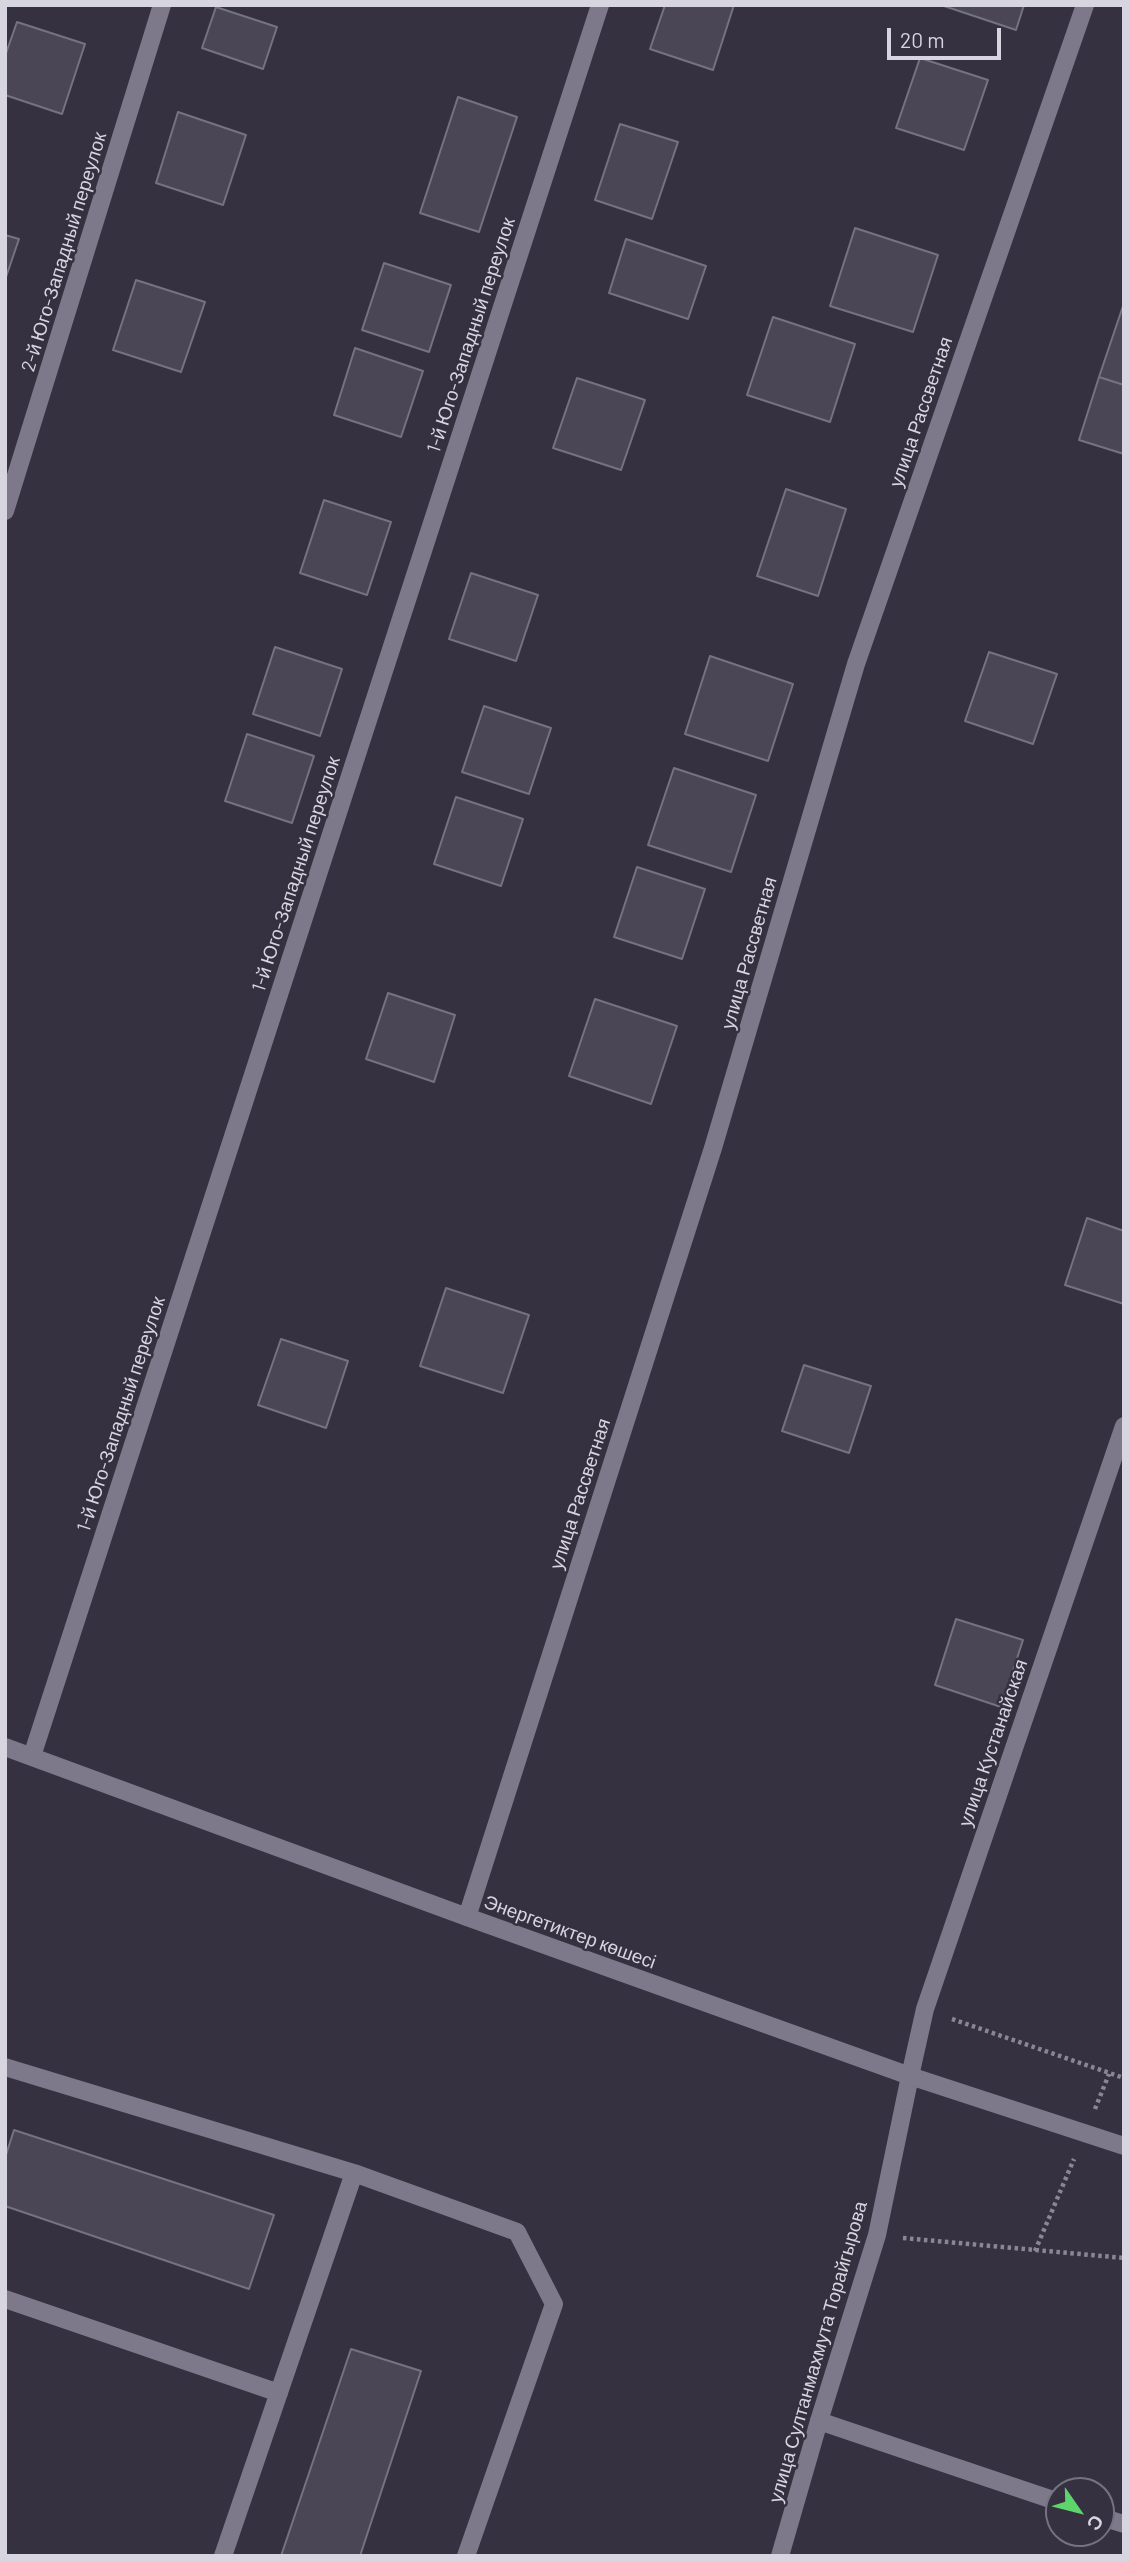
<!DOCTYPE html>
<meta charset="utf-8">
<style>
body{margin:0}
#map{position:relative;width:1129px;height:2561px;overflow:hidden;background:#353140;font-family:Barlow,sans-serif}
canvas{display:block}
.frame{position:absolute;inset:0;border:7px solid #d7d5df;pointer-events:none}
.north{position:absolute;left:1045px;top:2477px;width:70px;height:70px;box-sizing:border-box;background:#353140;border:2px solid #767380;border-radius:50%;rotate:125deg;font-size:19px;font-weight:700;line-height:28px;text-align:center;color:#d7d5df}
.north::after{content:'';display:block;margin:auto;width:24px;height:32px;background:#5ed56c;clip-path:polygon(50% 0,100% 100%,50% 72%,0 100%)}
.scale{position:absolute;left:887px;top:28px;width:114px;height:32px;box-sizing:border-box;border:4px solid #d7d5df;border-top:0;padding-left:9px;font-size:21px;line-height:24px;white-space:nowrap;color:#d7d5df;-webkit-text-stroke:5px #353140;paint-order:stroke}
</style>
<div id="map">
<canvas width="1129" height="2561"></canvas>
<div class="frame"></div>
<div class="north">С</div>
<div class="scale">20 m</div>
</div>
<script>
const g = document.querySelector('canvas').getContext('2d');
g.lineJoin = 'round';
function fillPath(path, color) { g.fillStyle = color; g.fill(path, 'evenodd'); }
const toPath = rows => new Path2D(rows.map(r => 'M' + r).join(''));
function trace(path, color, width, dash) { g.strokeStyle = color; g.lineWidth = width; g.lineCap = dash ? 'butt' : 'round'; g.setLineDash(dash || []); g.stroke(path); }
function drawText(font, color, halo, rows, align = 'center') {
  g.font = font + ' Barlow,sans-serif'; g.lineWidth = 5; g.setLineDash([]); g.textBaseline = 'middle'; g.strokeStyle = halo; g.fillStyle = color; for (const [text, x, y, turn = 0] of rows) {
    g.save(); g.translate(x, y); g.rotate((+turn || 0) * Math.PI / 180); g.textAlign = isNaN(turn) ? turn : align; if (halo) g.strokeText(text, 0, 0); g.fillText(text, 0, 0); g.restore();
  }
}
const building = toPath([
 [665,5,734,5,713,70,650,49,665,5],
 [941,5,1024,5,1016,30,941,5],
 [216,7,277,27,263,69,202,48,216,7],
 [17,22,85,44,62,114,5,95,5,56,17,22],
 [920,58,988,80,964,150,896,128,920,58],
 [458,97,517,117,479,232,420,213,458,97],
 [178,112,246,135,223,205,156,183,178,112],
 [620,124,678,142,652,219,595,200,620,124],
 [855,228,938,255,913,332,830,306,855,228],
 [5,235,19,239,5,280,5,235],
 [626,239,706,266,688,319,609,293,626,239],
 [384,263,451,285,429,352,362,330,384,263],
 [136,280,205,302,181,372,113,350,136,280],
 [1123,306,1124,306,1124,385,1099,377,1123,306],
 [773,317,855,344,830,422,747,395,773,317],
 [355,348,423,371,401,437,334,415,355,348],
 [1099,377,1124,385,1124,454,1079,440,1099,377],
 [577,378,645,400,621,470,553,448,577,378],
 [786,489,846,509,818,596,757,576,786,489],
 [324,500,391,522,367,595,300,573,324,500],
 [471,573,538,595,516,661,449,639,471,573],
 [275,647,342,669,320,736,253,714,275,647],
 [989,652,1057,674,1033,744,965,721,989,652],
 [710,656,793,684,768,761,685,734,710,656],
 [484,706,551,728,529,794,462,772,484,706],
 [247,734,314,756,292,823,225,801,247,734],
 [674,768,756,795,731,872,648,845,674,768],
 [456,797,523,819,501,886,434,864,456,797],
 [637,867,705,889,682,959,614,937,637,867],
 [388,993,455,1015,434,1082,366,1059,388,993],
 [595,999,677,1026,651,1104,569,1076,595,999],
 [1087,1218,1124,1231,1124,1304,1065,1285,1087,1218],
 [446,1288,529,1315,503,1393,420,1366,446,1288],
 [281,1339,348,1361,326,1428,258,1405,281,1339],
 [804,1365,871,1386,849,1453,782,1431,804,1365],
 [956,1619,1023,1640,1001,1707,935,1685,956,1619],
 [14,2130,274,2215,249,2289,5,2206,5,2158,14,2130],
 [351,2349,421,2371,360,2556,281,2556,351,2349]
]);
fillPath(building, '#4a4656');
trace(building, '#757282', 2);
trace(toPath([
 [952,2019,1124,2078],
 [1095,2109,1109,2074],
 [903,2238,1124,2258],
 [1035,2251,1074,2159]
]), '#8a8794', 4.5, [3.5, 3.5]);
trace(toPath([
 [5,511,162,5],
 [32,1756,600,5],
 [467,1917,713,1148,856,664,1085,5],
 [5,2067,354,2173,517,2232,554,2304,466,2556],
 [910,2076,925,2009,1124,1426],
 [5,2299,279,2393],
 [819,2421,1059,2502],
 [1101,2517,1124,2524],
 [223,2556,354,2173]
]), '#7d798a', 18);
trace(toPath([
 [5,1747,467,1917,910,2076,1124,2146],
 [780,2556,819,2421,877,2235,910,2076]
]), '#7d798a', 18);
drawText('19px', '#d7d5df', '#353140', [
 ["2-й Юго-Западный переулок",64,252,-73],
 ["1-й Юго-Западный переулок",471,335,-72],
 ["улица Рассветная",921,412,-71],
 ["1-й Юго-Западный переулок",296,874,-72],
 ["улица Рассветная",749,953,-74],
 ["1-й Юго-Западный переулок",121,1414,-72],
 ["улица Рассветная",580,1494,-72],
 ["улица Кустанайская",993,1743,-71],
 ["Энергетиктер көшесі",570,1932,20],
 ["улица Султанмахмута Торайгырова",818,2352,-74]
]);
</script>
